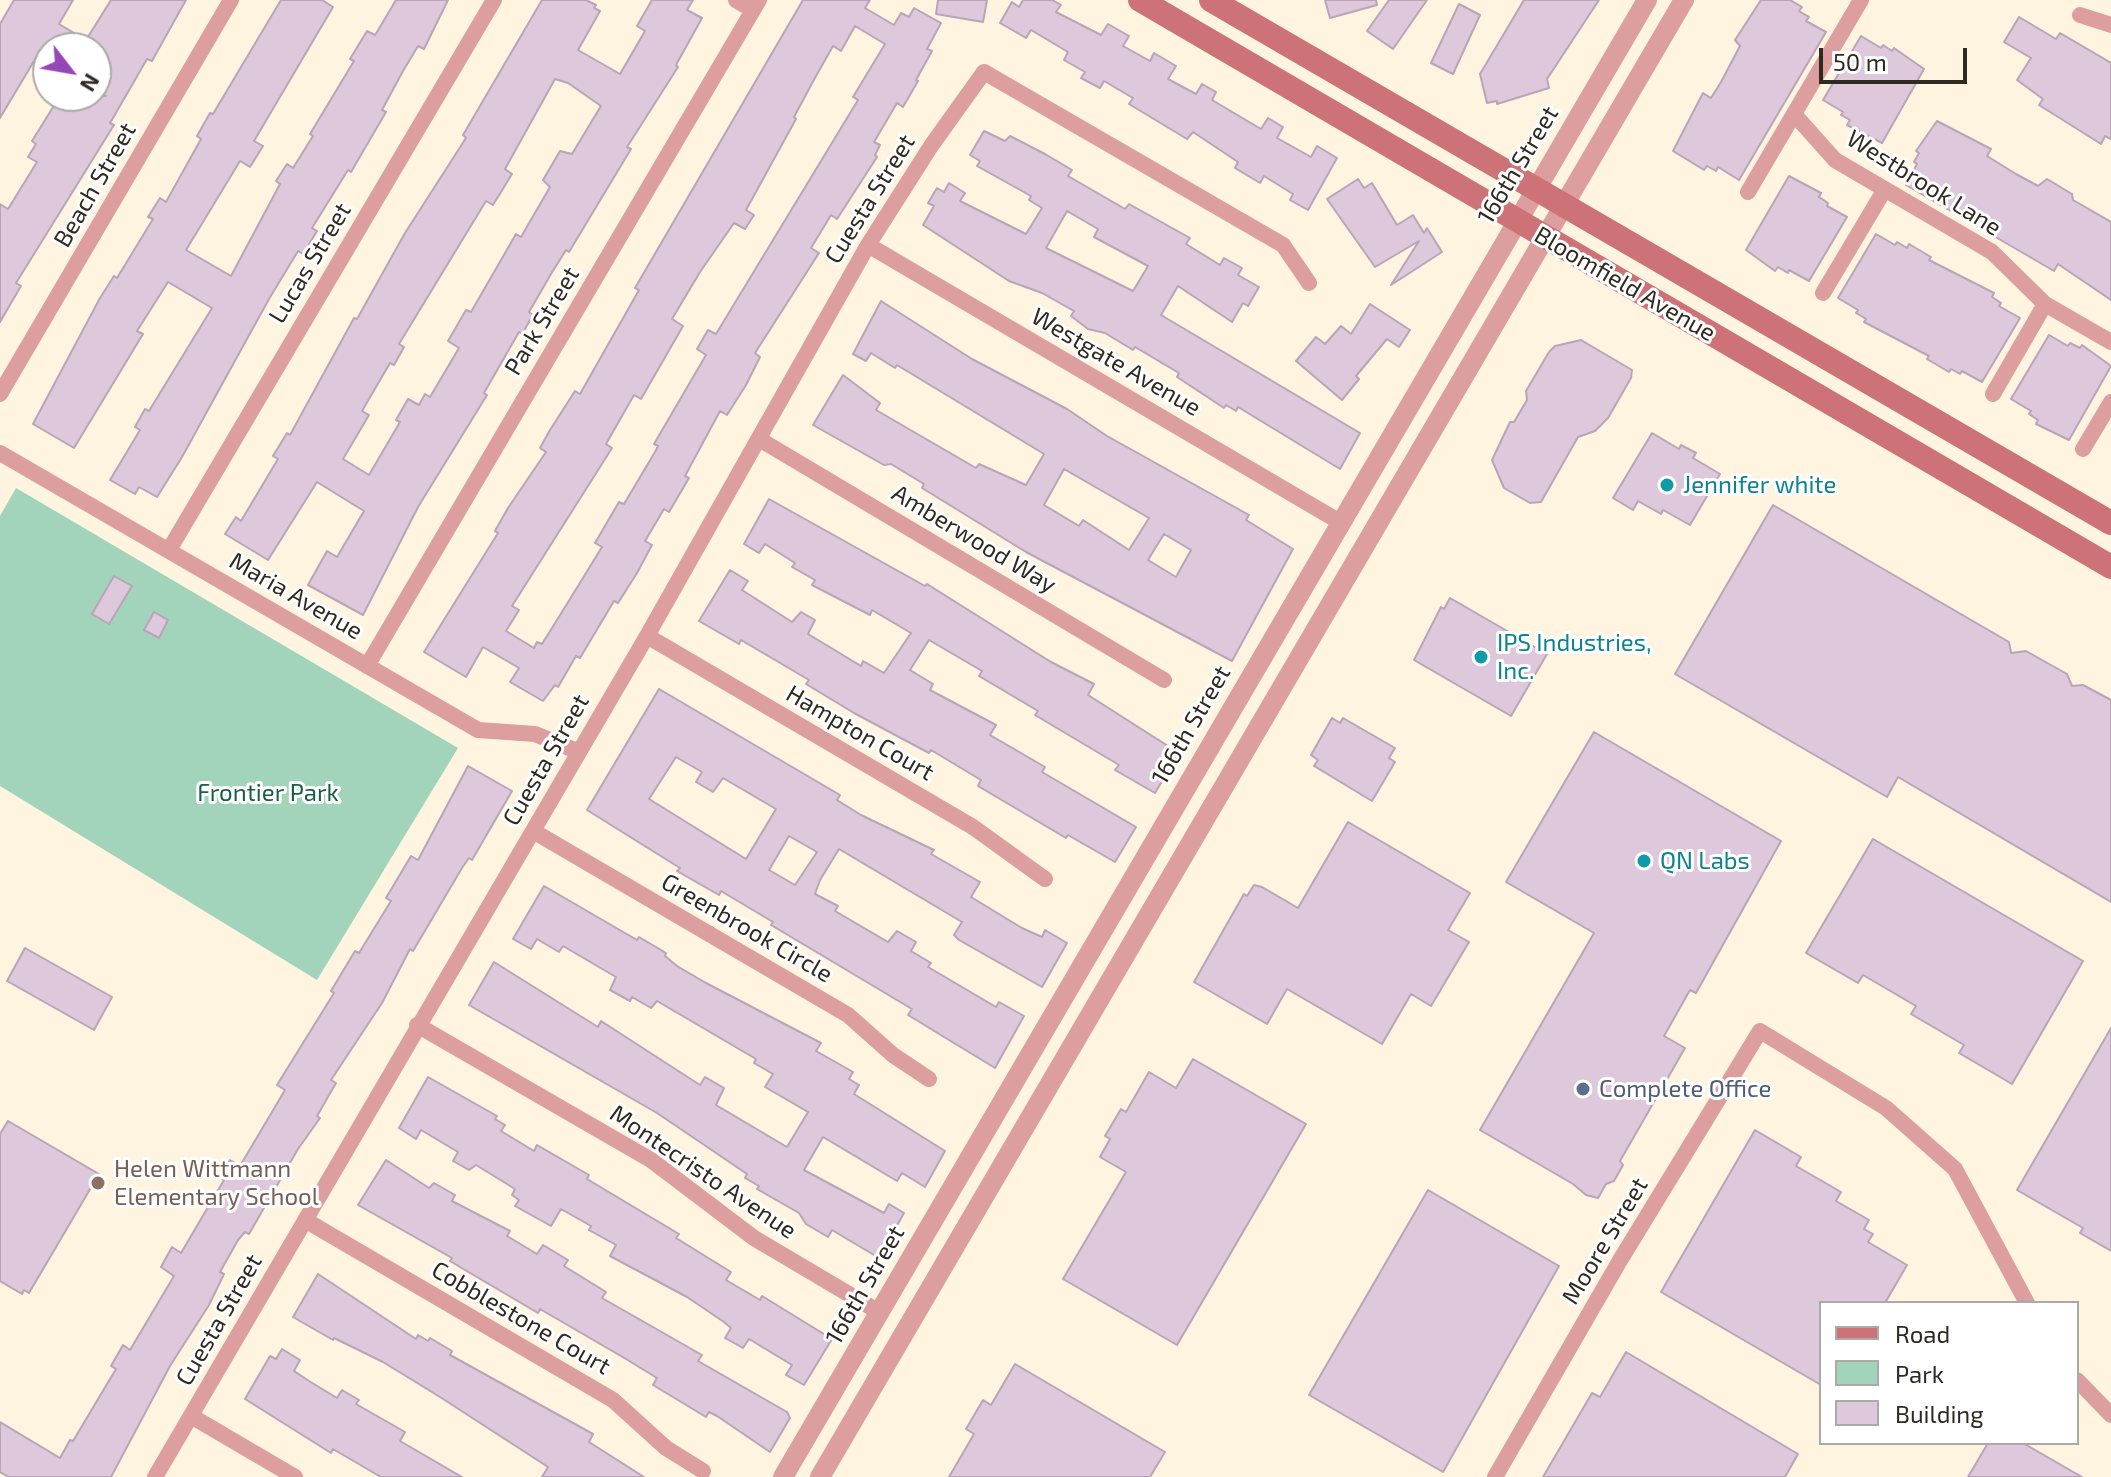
<!DOCTYPE html>
<style>
body{margin:0}
#map{position:relative;width:2111px;height:1477px;overflow:hidden;background:#fef4df;font-family:"Exo 2",sans-serif}
canvas{display:block}
.legend{position:absolute;left:1819px;top:1301px;width:260px;height:144px;box-sizing:border-box;background:#fff;border:2px solid #abaaa6;margin:0;padding:10px 14px;list-style:none;font-size:24px;color:#2e2a20}
.legend li{display:flex;align-items:center;gap:16px;height:40px}
.legend b{width:40px;border:2px solid #abaaa6}
.north{position:absolute;left:32px;top:32px;width:80px;height:80px;box-sizing:border-box;background:#fff;border:2px solid #abaaa6;border-radius:50%;rotate:121deg;font-size:22px;font-weight:700;line-height:32px;text-align:center;color:#2e2a20}
.north::after{content:'';display:block;margin:auto;width:28px;height:36px;background:#9647b7;clip-path:polygon(50% 0,100% 100%,50% 72%,0 100%)}
.scale{position:absolute;left:1819px;top:48px;width:148px;height:36px;box-sizing:border-box;border:4px solid #2e2a20;border-top:0;padding-left:10px;font-size:24px;line-height:28px;white-space:nowrap;color:#2e2a20;-webkit-text-stroke:6px #fff;paint-order:stroke}
</style>
<div id="map">
<canvas width="2111" height="1477"></canvas>
<ul class="legend">
<li><b style="height:10px;background:#cd7276"></b>Road</li>
<li><b style="height:22px;background:#a1d4ba"></b>Park</li>
<li><b style="height:22px;background:#dec8dc"></b>Building</li>
</ul>
<div class="north">N</div>
<div class="scale">50 m</div>
</div>
<script>
const g = document.querySelector('canvas').getContext('2d');
g.lineJoin = 'round';
function fillPath(path, color) { g.fillStyle = color; g.fill(path, 'evenodd'); }
const toPath = rows => new Path2D(rows.map(r => 'M' + r).join(''));
function trace(path, color, width, dash) { g.strokeStyle = color; g.lineWidth = width; g.lineCap = dash ? 'butt' : 'round'; g.setLineDash(dash || []); g.stroke(path); }
function drawText(font, color, halo, rows, align = 'center') {
  g.font = font + ' "Exo 2",sans-serif'; g.lineWidth = 6; g.setLineDash([]); g.textBaseline = 'middle'; g.strokeStyle = halo; g.fillStyle = color; for (const [text, x, y, turn = 0] of rows) {
    g.save(); g.translate(x, y); g.rotate((+turn || 0) * Math.PI / 180); g.textAlign = isNaN(turn) ? turn : align; if (halo) g.strokeText(text, 0, 0); g.fillText(text, 0, 0); g.restore();
  }
}
fillPath(toPath([
 [16,488,458,748,317,980,0,786,0,516]
]), '#a1d4ba');
const building = toPath([
 [14,0,73,0,59,24,86,40,111,0,186,0,152,61,147,59,113,118,110,123,114,125,16,283,21,286,0,322,0,204,8,209,37,162,28,157,36,144,32,141,60,96,106,96,96,90,96,48,48,48,48,61,37,56,0,118,0,24,14,0],
 [281,0,322,0,333,7,254,141,263,146,250,167,240,161,186,250,231,276,280,184,276,181,287,164,293,168,313,136,310,134,354,61,350,59,367,31,375,35,377,32,396,0,448,0,424,49,418,46,403,71,382,110,386,112,351,172,348,170,312,228,317,231,303,254,298,251,269,299,182,457,157,497,139,487,135,494,110,480,140,430,135,427,145,409,149,411,212,308,168,282,137,331,143,334,74,448,33,424,100,298,114,276,117,278,153,219,148,217,160,198,166,202,201,139,197,136,210,113,213,114,281,0],
 [542,0,586,0,596,5,594,8,600,11,578,50,620,74,645,31,637,26,652,0,693,0,687,10,702,18,676,65,678,67,627,147,631,149,569,252,566,250,551,274,529,312,533,315,522,334,519,332,484,393,487,395,418,507,363,615,308,585,327,551,337,557,364,511,317,482,268,560,225,534,236,517,241,521,278,459,273,456,287,433,290,435,354,318,357,319,405,233,466,138,463,135,542,0],
 [555,79,568,83,601,106,572,154,560,151,543,180,550,187,521,237,516,234,471,312,466,310,448,341,459,348,430,397,425,394,419,405,408,399,396,420,400,422,369,475,343,459,369,415,362,411,390,363,394,365,404,347,399,344,486,201,493,205,512,174,505,169,555,79],
 [803,0,870,0,865,8,894,25,901,13,909,17,914,8,941,23,927,49,932,51,916,80,918,81,903,107,897,103,874,142,880,145,875,155,877,157,837,219,831,215,811,248,819,253,755,353,760,357,746,385,727,415,720,411,685,476,689,478,669,512,664,509,645,541,652,545,637,573,618,603,614,601,580,658,576,656,558,687,555,685,543,701,510,682,519,668,483,647,466,677,424,652,498,533,495,531,508,508,546,452,540,448,550,430,575,391,580,394,639,290,635,288,803,0],
 [855,26,885,44,853,97,858,100,716,334,708,330,697,349,706,355,654,444,658,446,655,452,624,504,619,502,595,543,602,547,570,599,542,644,537,642,534,648,506,631,519,610,512,606,612,448,606,444,634,395,641,399,683,326,672,319,700,272,734,223,745,229,754,215,746,210,796,119,794,117,816,76,833,46,841,51,855,26],
 [938,0,987,0,983,22,936,14,938,0],
 [1023,0,1052,0,1061,5,1056,12,1101,35,1108,24,1129,36,1123,46,1150,61,1154,53,1176,66,1168,79,1196,94,1202,84,1216,92,1212,100,1261,129,1268,118,1283,127,1277,138,1311,157,1317,146,1337,158,1308,210,1290,200,1293,194,1264,176,1260,183,1235,168,1238,162,1193,132,1187,139,1129,104,1133,98,1104,81,1100,88,1081,78,1085,72,1064,60,1068,52,1031,30,1026,38,1000,23,1012,2,1019,7,1023,0],
 [1325,0,1376,0,1377,5,1330,18,1325,0],
 [1389,0,1427,0,1393,49,1367,31,1389,0],
 [1524,0,1599,0,1547,79,1549,88,1497,104,1497,101,1487,103,1480,74,1524,0],
 [1761,0,1790,0,1802,7,1799,11,1809,17,1806,21,1826,32,1739,180,1718,167,1716,171,1707,166,1704,170,1673,151,1703,93,1711,98,1721,82,1740,46,1735,40,1761,0],
 [1459,4,1480,15,1453,74,1431,63,1459,4],
 [2019,17,2056,39,2060,33,2111,63,2111,139,2105,136,2101,144,2039,105,2043,99,2017,80,2031,58,2004,42,2019,17],
 [1861,36,1881,48,1883,45,1892,51,1894,48,1924,69,1882,143,1847,125,1850,120,1841,115,1843,112,1823,100,1861,36],
 [1937,121,1991,149,1987,156,2016,174,2038,186,2047,179,2072,194,2073,200,2111,222,2111,300,2058,264,2054,271,1906,185,1917,164,1914,162,1919,153,1916,151,1937,121],
 [984,131,1005,141,1010,136,1045,154,1072,170,1068,176,1125,209,1129,204,1190,238,1186,244,1220,265,1224,258,1242,268,1238,275,1259,287,1248,306,1243,303,1232,322,1178,286,1161,315,1360,433,1340,469,1238,407,1236,411,1226,405,1224,408,1177,377,1179,373,1135,347,1133,350,1105,333,1088,329,1071,316,1074,311,1042,293,1009,281,923,225,934,206,928,203,937,188,944,192,949,183,965,193,960,201,1026,234,1042,208,1029,200,1031,196,977,166,980,161,970,155,984,131],
 [1067,211,1098,229,1094,237,1148,266,1133,291,1046,248,1067,211],
 [1789,176,1821,193,1819,197,1828,203,1827,206,1847,217,1809,281,1789,270,1788,273,1778,267,1775,271,1746,250,1789,176],
 [1358,179,1364,188,1372,183,1397,225,1413,215,1424,233,1427,228,1442,252,1391,285,1419,241,1375,267,1327,199,1358,179],
 [1876,234,1895,245,1897,242,1907,248,1909,244,1931,257,1929,260,1994,293,1992,297,2001,303,1999,306,2020,318,1982,382,1962,371,1960,374,1951,369,1949,372,1927,359,1929,356,1864,322,1866,319,1856,313,1858,310,1838,298,1876,234],
 [881,301,972,359,1067,409,1107,436,1249,515,1246,520,1293,549,1232,661,1026,552,922,488,924,484,891,464,884,465,813,425,843,375,880,403,876,410,976,468,979,464,1026,485,1044,454,897,365,895,368,871,353,866,361,853,354,881,301],
 [1064,469,1149,518,1129,550,1083,520,1079,526,1044,505,1064,469],
 [1164,534,1191,550,1176,577,1148,560,1164,534],
 [1370,304,1410,330,1399,347,1387,339,1356,376,1359,379,1342,400,1296,361,1316,337,1325,344,1341,326,1351,334,1370,304],
 [2049,335,2068,346,2070,343,2080,348,2082,345,2111,366,2069,440,2036,424,2038,420,2029,414,2031,411,2011,399,2049,335],
 [1581,340,1632,370,1631,378,1608,418,1595,431,1578,437,1541,502,1530,503,1504,488,1492,460,1510,422,1514,422,1527,400,1526,391,1549,352,1555,346,1581,340],
 [1652,433,1679,449,1681,445,1696,453,1693,458,1720,474,1690,525,1663,510,1661,514,1638,501,1633,510,1613,498,1652,433],
 [769,499,925,586,927,584,1051,662,1094,684,1088,695,1179,753,1155,793,1115,770,1119,765,1035,715,1038,711,979,676,982,671,929,640,910,670,933,684,930,690,996,725,990,735,1045,767,1042,772,1136,827,1115,862,1068,835,1066,838,978,786,981,780,931,750,929,753,854,713,806,684,809,680,741,640,739,644,699,621,730,570,748,581,742,590,792,622,801,612,815,620,808,634,861,666,863,661,884,673,911,633,872,610,870,615,812,585,815,580,792,567,795,563,765,544,759,553,744,544,769,499],
 [1773,505,2009,642,2011,653,2026,651,2067,674,2072,686,2083,685,2111,700,2111,902,1898,777,1887,797,1675,674,1773,505],
 [114,576,132,586,109,624,92,614,114,576],
 [1450,598,1547,654,1511,716,1414,660,1441,607,1444,609,1450,598],
 [154,612,168,620,159,638,144,630,154,612],
 [659,689,840,795,837,800,861,815,934,850,931,854,980,882,971,897,1022,928,1042,937,1045,930,1067,943,1042,987,959,940,954,935,962,922,839,849,820,880,815,894,838,906,835,911,888,942,897,931,916,942,911,951,931,963,928,967,996,1007,999,1002,1024,1016,995,1068,908,1015,912,1009,771,925,773,922,721,891,719,895,677,871,680,868,587,810,659,689],
 [676,757,702,772,696,782,713,792,723,778,776,809,746,859,649,799,676,757],
 [789,836,817,852,795,885,769,870,789,836],
 [1332,718,1340,723,1343,718,1395,748,1389,758,1395,762,1372,801,1314,766,1318,760,1311,755,1332,718],
 [1594,732,1781,841,1696,993,1690,990,1664,1036,1685,1048,1620,1161,1623,1165,1614,1181,1606,1184,1598,1198,1586,1195,1573,1184,1480,1130,1594,933,1506,882,1594,732],
 [468,766,512,791,472,860,469,858,462,868,413,951,410,949,382,1003,331,1080,336,1083,317,1116,320,1118,298,1149,249,1234,245,1232,238,1240,220,1272,224,1274,209,1305,170,1366,111,1477,9,1477,0,1472,0,1422,60,1458,70,1440,73,1441,116,1369,111,1366,123,1345,130,1350,174,1276,161,1267,172,1247,181,1253,224,1180,219,1177,230,1160,240,1166,285,1090,277,1085,334,993,331,991,355,951,359,953,391,901,386,898,411,856,418,860,468,766],
 [1348,822,1470,893,1448,930,1469,942,1431,1006,1411,994,1382,1044,1287,989,1267,1024,1194,982,1244,894,1247,896,1254,885,1262,887,1298,908,1348,822],
 [1873,839,2083,961,2012,1084,1959,1053,1964,1045,1911,1014,1916,1006,1863,975,1858,983,1806,953,1873,839],
 [544,886,637,940,639,937,666,953,665,956,677,966,706,983,821,1043,816,1051,853,1072,849,1079,859,1085,854,1094,945,1151,925,1187,902,1173,897,1181,823,1137,804,1170,884,1213,889,1204,904,1213,879,1258,832,1230,828,1237,806,1224,799,1213,757,1189,759,1186,745,1178,747,1174,657,1113,469,1005,494,962,598,1027,601,1021,700,1085,705,1077,724,1088,716,1105,787,1147,808,1112,765,1087,773,1074,754,1063,756,1059,657,1001,651,1008,632,997,630,1001,610,990,616,977,563,946,559,952,537,939,531,949,513,939,544,886],
 [25,948,112,997,94,1030,7,981,25,948],
 [2111,1028,2111,1251,2080,1233,2083,1228,2017,1190,2111,1028],
 [1193,1059,1306,1124,1177,1345,1063,1279,1126,1172,1100,1157,1110,1139,1105,1136,1121,1109,1126,1112,1149,1072,1176,1088,1193,1059],
 [428,1077,497,1116,495,1119,505,1125,501,1131,534,1151,537,1145,589,1175,587,1179,679,1234,676,1238,731,1272,726,1280,760,1300,762,1296,832,1339,804,1385,786,1375,792,1365,749,1339,743,1348,725,1338,731,1328,724,1322,687,1297,610,1256,616,1245,589,1230,591,1226,561,1209,551,1226,515,1206,519,1200,512,1195,515,1189,476,1165,469,1170,453,1161,458,1152,421,1130,416,1139,399,1128,428,1077],
 [8,1121,99,1174,29,1293,24,1290,22,1294,0,1281,0,1134,8,1121],
 [1755,1130,1801,1157,1796,1166,1841,1192,1836,1201,1869,1220,1864,1229,1873,1234,1868,1242,1907,1265,1885,1303,1821,1303,1821,1385,1661,1292,1755,1130],
 [386,1160,429,1188,434,1183,455,1195,452,1201,510,1231,507,1236,537,1254,543,1245,568,1260,564,1266,606,1292,602,1298,702,1355,698,1361,787,1412,790,1418,770,1452,717,1416,709,1412,706,1417,653,1385,657,1378,626,1359,540,1309,538,1313,465,1270,450,1261,452,1258,358,1205,386,1160],
 [1428,1190,1559,1266,1443,1472,1309,1395,1428,1190],
 [318,1274,416,1339,418,1335,428,1341,430,1338,452,1351,450,1355,593,1434,589,1442,644,1477,542,1477,548,1467,440,1397,383,1362,334,1338,333,1340,293,1317,318,1274],
 [282,1349,300,1360,294,1371,309,1381,337,1398,342,1390,359,1400,356,1404,405,1432,400,1441,462,1477,381,1477,333,1449,331,1453,245,1399,270,1356,276,1359,282,1349],
 [1626,1352,1798,1454,1785,1477,1543,1477,1592,1393,1600,1397,1626,1352],
 [1015,1364,1165,1452,1150,1477,949,1477,974,1434,966,1429,983,1400,991,1405,1015,1364],
 [1988,1443,2023,1443,2082,1477,1968,1477,1988,1443]
]);
fillPath(building, '#dec8dc');
trace(building, '#baa4b8', 2);
trace(toPath([
 [736,0,753,10],
 [2080,15,2111,25],
 [1794,114,1835,160,1992,252,2045,304,2111,342],
 [1748,192,1861,0],
 [868,245,1340,522],
 [1823,293,1885,189],
 [0,394,231,0],
 [1993,394,2045,304],
 [759,439,1164,680],
 [2083,449,2111,402],
 [0,453,478,730,535,734,577,751],
 [169,550,494,0],
 [647,636,973,827,1045,879],
 [367,666,759,0],
 [533,831,848,1015,893,1055,929,1079],
 [417,1025,651,1160,754,1238,879,1312],
 [305,1220,613,1400,666,1448,703,1471],
 [2077,1380,2111,1415],
 [191,1416,295,1477],
 [155,1477,647,636,868,245,931,146,984,72,1283,245,1309,283],
 [1495,1477,1619,1262,1760,1031,1886,1108,1955,1169,2027,1303]
]), '#dd9e9f', 16);
trace(toPath([
 [783,1477,1647,0],
 [820,1477,1684,0]
]), '#dd9e9f', 20);
trace(toPath([
 [1140,0,2111,567],
 [1211,0,2111,523]
]), '#cd7276', 24);
for (const [x, y, r, color] of [
 [1667,485,8,"#0f9aa8"],
 [1481,657,8,"#0f9aa8"],
 [1644,861,8,"#0f9aa8"],
 [1583,1089,8,"#5c6f8a"],
 [98,1183,8,"#8d6e63"]
]) { const dot = new Path2D(); dot.arc(x, y, r, 0, 2 * Math.PI); g.fillStyle = color; g.fill(dot); trace(dot, '#fff', 3); }
drawText('24px', '#2e2a20', '#fff', [
 ["166th Street",1518,165,-59],
 ["Westbrook Lane",1924,183,32],
 ["Beach Street",95,185,-60],
 ["Cuesta Street",870,199,-58],
 ["Lucas Street",310,263,-59],
 ["Bloomfield Avenue",1625,284,30],
 ["Park Street",542,321,-59],
 ["Westgate Avenue",1116,362,30],
 ["Amberwood Way",974,539,31],
 ["Maria Avenue",296,596,30],
 ["166th Street",1191,725,-60],
 ["Hampton Court",860,733,30],
 ["Cuesta Street",546,760,-60],
 ["Greenbrook Circle",747,928,30],
 ["Montecristo Avenue",703,1172,34],
 ["Moore Street",1605,1241,-59],
 ["166th Street",865,1285,-60],
 ["Cobblestone Court",521,1318,30],
 ["Cuesta Street",219,1320,-60]
]);
drawText('24px', '#0d838f', '#fff', [
 ["Jennifer white",1683,485],
 ["IPS Industries,",1497,643],
 ["Inc.",1497,671],
 ["QN Labs",1660,861]
], 'left');
drawText('24px', '#195f44', '#fff', [
 ["Frontier Park",268,793]
]);
drawText('24px', '#4e5e75', '#fff', [
 ["Complete Office",1599,1089]
], 'left');
drawText('24px', '#785e54', '#fff', [
 ["Helen Wittmann",114,1169],
 ["Elementary School",114,1197]
], 'left');
</script>
